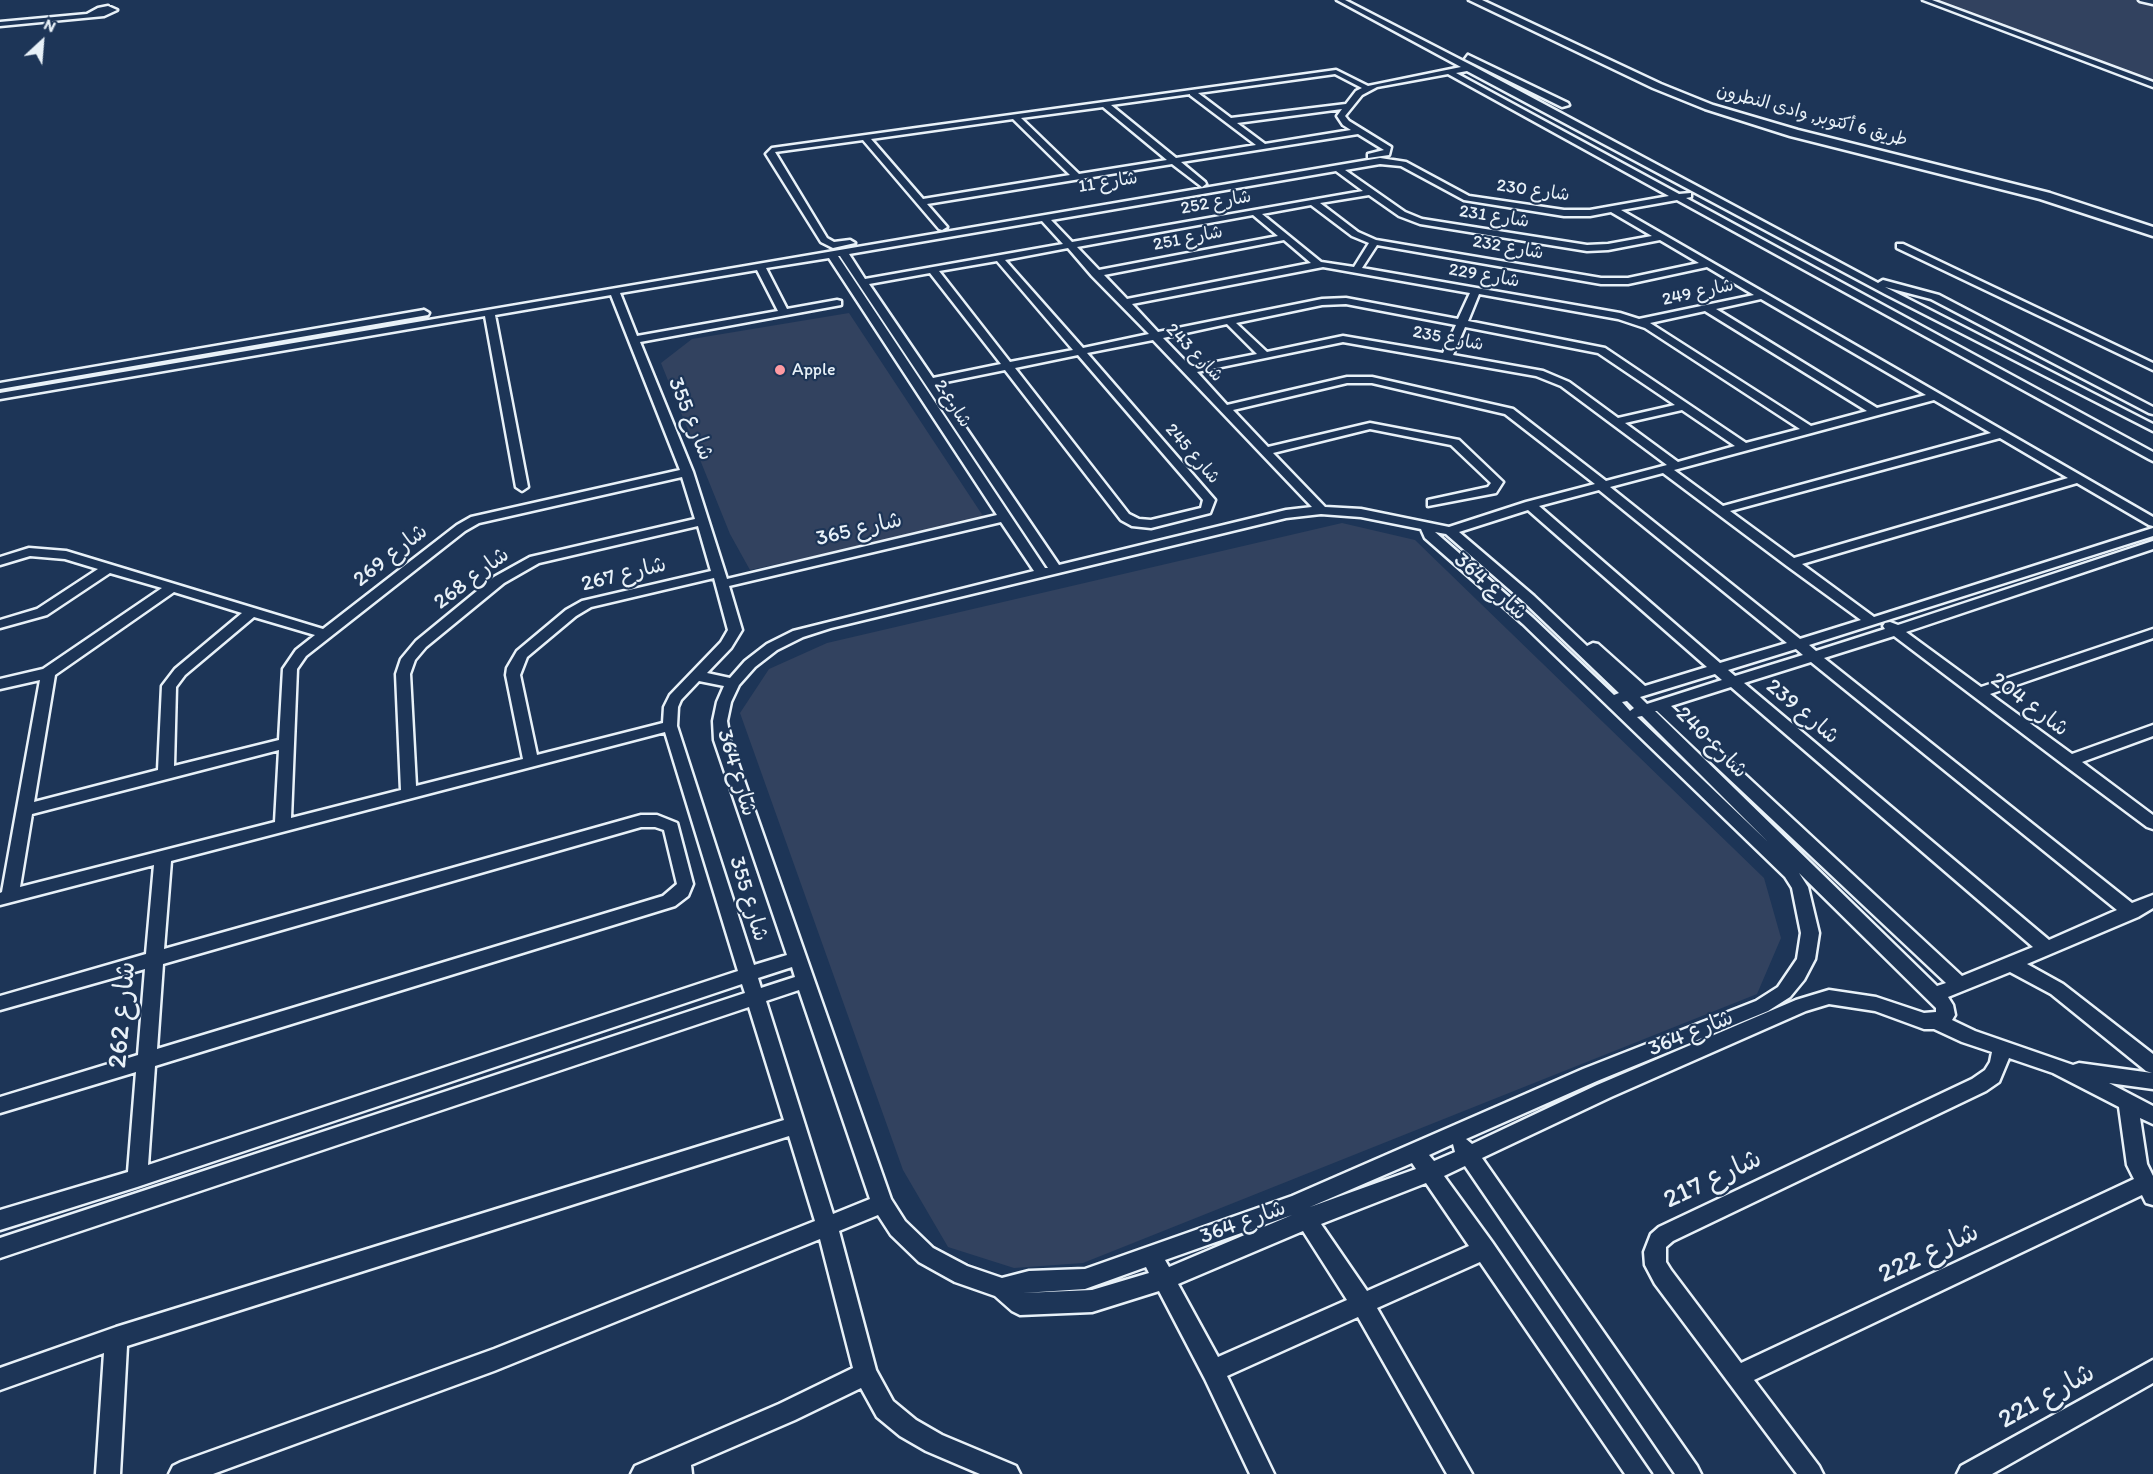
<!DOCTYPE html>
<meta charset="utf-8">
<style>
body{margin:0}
#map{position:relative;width:2153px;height:1474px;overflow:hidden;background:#1d3557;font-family:Itim,sans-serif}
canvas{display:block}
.north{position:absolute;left:12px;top:12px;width:60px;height:60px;-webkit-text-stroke:4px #1d3557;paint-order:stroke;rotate:26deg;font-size:16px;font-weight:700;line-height:24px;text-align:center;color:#e8f1f8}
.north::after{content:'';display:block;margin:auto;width:21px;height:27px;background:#e8f1f8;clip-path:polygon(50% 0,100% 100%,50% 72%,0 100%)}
</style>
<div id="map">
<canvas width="2153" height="1474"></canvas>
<div class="north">N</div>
</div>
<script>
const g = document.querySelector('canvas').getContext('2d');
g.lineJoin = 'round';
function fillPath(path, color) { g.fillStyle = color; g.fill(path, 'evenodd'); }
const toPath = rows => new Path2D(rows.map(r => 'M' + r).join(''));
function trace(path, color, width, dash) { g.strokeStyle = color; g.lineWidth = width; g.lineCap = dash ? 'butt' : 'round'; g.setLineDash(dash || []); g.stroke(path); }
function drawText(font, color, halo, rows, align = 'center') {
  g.font = font + ' Itim,"Playpen Sans Arabic",sans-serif'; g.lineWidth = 4.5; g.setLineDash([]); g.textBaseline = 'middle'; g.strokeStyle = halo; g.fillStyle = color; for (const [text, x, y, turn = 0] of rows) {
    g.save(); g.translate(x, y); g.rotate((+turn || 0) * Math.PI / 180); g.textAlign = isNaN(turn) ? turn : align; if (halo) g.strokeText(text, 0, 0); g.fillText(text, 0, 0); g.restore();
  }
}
fillPath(toPath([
 [1932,0,2153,0,2153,81],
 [849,313,985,519,750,570,730,534,661,363,692,339],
 [1342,523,1415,540,1764,878,1781,938,1757,994,1083,1263,1014,1268,948,1247,903,1170,740,713,769,669,827,643]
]), '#32425f');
const street = toPath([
 [1337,0,1345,0,1473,66,1878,283,1883,280,1939,295,2153,407,2153,414,2149,413,1931,299,1885,287,2153,424,2153,431,1885,294,1467,71,1456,73,1679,194,1691,193,1691,197,1686,198,2153,452,2153,461,2149,459,1677,200,1621,210,2153,517,2153,526,2149,525,2077,483,1802,564,1874,617,2153,528,2153,536,1809,645,1816,651,1885,629,1883,626,1885,623,1890,622,1898,625,2153,541,2153,549,1906,632,1981,687,2153,629,2153,638,1990,694,2072,754,2153,725,2153,736,2082,762,2153,815,2153,829,2147,827,2064,765,1894,636,1824,658,2132,903,2153,895,2153,908,2138,917,2027,964,2063,984,2153,1054,2153,1089,2109,1083,2153,1106,2153,1124,2140,1118,2147,1164,2153,1176,2153,1205,2146,1203,2142,1195,1754,1380,1819,1466,1823,1474,1797,1474,1655,1284,1645,1265,1644,1252,1651,1234,1659,1227,1972,1079,1985,1070,1990,1062,1992,1052,1962,1042,1934,1029,1924,1029,1875,1011,1829,1004,1806,1011,1611,1097,1482,1158,1697,1466,1701,1474,1675,1474,1465,1166,1444,1176,1492,1242,1651,1474,1625,1474,1480,1262,1377,1308,1472,1474,1447,1474,1358,1317,1227,1376,1274,1474,1250,1474,1205,1379,1159,1291,1092,1312,1020,1315,1012,1311,995,1296,955,1282,919,1262,891,1235,878,1215,839,1231,876,1370,893,1401,916,1420,942,1435,1016,1466,1020,1474,980,1474,926,1451,900,1436,877,1417,861,1388,795,1420,691,1465,692,1474,631,1474,635,1466,779,1404,853,1368,820,1239,494,1371,213,1474,169,1474,173,1466,181,1462,494,1349,815,1221,789,1136,127,1346,120,1474,96,1474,104,1353,0,1390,0,1368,116,1327,784,1120,749,1007,0,1258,0,1238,745,993,742,984,137,1187,0,1230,0,1210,128,1172,136,1072,0,1113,0,1097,138,1055,145,969,0,1010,0,996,146,954,154,865,0,905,0,893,2,892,40,680,0,689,0,679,43,669,162,588,110,573,47,615,0,628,0,620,37,609,98,569,65,559,30,556,0,565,0,557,29,548,66,551,323,629,457,525,471,517,680,470,611,295,495,315,528,487,522,491,516,487,485,316,0,399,0,393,1380,158,1406,162,1469,196,1564,210,1590,210,1669,196,1448,74,1377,87,1362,95,1345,116,1349,121,1391,147,1389,155,1368,158,1368,154,1384,150,1358,134,1181,162,1205,182,1206,184,1202,187,1172,164,927,204,947,227,942,230,939,229,863,140,775,152,827,238,834,242,850,240,855,243,833,248,821,242,766,154,772,148,1336,70,1368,86,1461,67,1337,0],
 [1335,74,1362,88,1356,91,1346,104,1231,118,1198,93,1335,74],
 [1190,94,1190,95,1256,145,1176,158,1111,105,1190,94],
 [1103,107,1167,160,1079,174,1021,118,1103,107],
 [1342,109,1337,116,1343,125,1351,130,1265,144,1237,123,1342,109],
 [1013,119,1070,175,923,199,871,139,1013,119],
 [1380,164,1401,166,1464,200,1564,216,1590,216,1611,212,1652,236,1608,244,1587,245,1422,219,1405,212,1345,170,1380,164],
 [1336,171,1363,191,1072,242,1051,220,1336,171],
 [1369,195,1399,216,1420,224,1587,251,1608,250,1660,240,1699,263,1628,278,1601,278,1376,240,1358,232,1320,203,1369,195],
 [1311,205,1352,236,1369,243,1354,267,1321,262,1262,214,1311,205],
 [1253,215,1278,236,1099,270,1077,247,1253,215],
 [1042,221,1063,244,865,279,849,254,1042,221],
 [1284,240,1311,263,1127,299,1104,275,1284,240],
 [1377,245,1601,284,1628,284,1707,267,1754,295,1639,319,1620,313,1362,268,1377,245],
 [1068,248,1092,276,1149,334,1083,348,1005,260,1068,248],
 [838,256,840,256,1048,568,1045,568,838,256],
 [829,258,997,515,727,579,693,472,640,342,841,305,841,301,837,300,787,309,766,268,829,258],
 [997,261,1073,350,1010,362,939,271,997,261],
 [1323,267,1470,293,1458,319,1346,298,1322,299,1158,332,1132,304,1323,267],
 [757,270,778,311,637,336,620,293,757,270],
 [930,273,1001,364,933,378,869,284,930,273],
 [1479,294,1618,319,1645,328,1800,429,1746,443,1605,348,1468,321,1479,294],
 [1761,299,1926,395,1877,408,1716,309,1761,299],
 [1346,304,1456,325,1443,353,1343,336,1267,352,1236,323,1322,305,1346,304],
 [1705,311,1867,411,1811,426,1650,323,1705,311],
 [1227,324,1257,354,1191,367,1163,338,1227,324],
 [1465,327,1598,353,1675,405,1618,418,1569,382,1543,371,1453,355,1465,327],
 [1153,340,1312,507,1286,510,1059,565,936,384,1005,370,1121,520,1132,526,1151,528,1210,513,1215,500,1087,353,1153,340],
 [1343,342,1536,376,1561,386,1667,465,1606,481,1513,409,1372,377,1347,377,1227,405,1197,372,1343,342],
 [1078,355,1203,500,1201,508,1151,520,1139,519,1129,514,1015,368,1078,355],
 [1347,383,1372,383,1505,414,1595,484,1526,502,1449,527,1361,509,1325,507,1273,453,1370,429,1451,445,1491,483,1488,487,1428,500,1428,506,1496,493,1503,482,1459,440,1370,423,1268,447,1233,410,1347,383],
 [1934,400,1991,433,1723,506,1674,470,1934,400],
 [1682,410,1735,446,1678,462,1625,423,1682,410],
 [2000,438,2068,478,1794,558,1730,511,2000,438],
 [1663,473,1787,566,1861,620,1800,639,1610,487,1663,473],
 [682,477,695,519,530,557,494,577,416,641,401,659,396,674,401,790,291,818,297,669,306,656,465,531,479,523,682,477],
 [1599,490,1787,643,1720,663,1539,506,1599,490],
 [1528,510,1707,667,1645,686,1598,644,1593,643,1587,646,1534,596,1459,532,1528,510],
 [1321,514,1361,517,1421,529,1425,538,1523,624,1785,877,1792,888,1801,933,1797,959,1778,987,1756,1001,1583,1069,1292,1196,1085,1269,1029,1271,1002,1278,967,1266,933,1248,905,1221,891,1199,730,740,727,721,731,702,739,685,755,667,777,650,803,637,831,628,1286,518,1321,514],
 [1001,522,1034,571,793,631,767,644,745,661,730,678,707,673,731,648,742,630,729,586,1001,522],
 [698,526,711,571,582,601,566,610,517,651,507,668,506,675,523,759,416,786,410,674,415,660,426,647,504,583,539,563,698,526],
 [1435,532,1446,534,1524,602,1619,693,1614,695,1533,618,1435,532],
 [714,578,728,630,721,642,670,695,664,707,663,723,537,755,520,675,527,657,576,616,591,607,714,578],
 [174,592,242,613,175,669,162,686,158,770,34,802,55,675,174,592],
 [254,617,315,635,296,650,283,669,279,740,174,766,176,687,185,675,254,617],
 [1796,649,1803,655,1735,676,1728,670,1796,649],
 [1811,662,2117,910,2049,940,1744,683,1811,662],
 [1715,674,1722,680,1647,704,1640,697,1715,674],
 [699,681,724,686,717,702,713,721,714,740,787,955,754,965,677,726,678,707,681,700,699,681],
 [1731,687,2033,947,1962,976,1671,706,1731,687],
 [1627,701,1634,708,1630,711,1622,702,1627,701],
 [1655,711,1657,711,1946,983,1937,986,1655,711],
 [1642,716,1767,841,1637,717,1642,716],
 [665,732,738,971,148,1165,155,1066,675,906,688,896,693,884,677,823,657,815,641,815,164,949,171,861,665,732],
 [279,750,275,822,20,887,32,814,279,750],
 [641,827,655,827,664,830,677,884,663,896,157,1049,163,964,641,827],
 [1799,873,1936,1008,1936,1012,1924,1013,1876,997,1829,990,1796,1000,1597,1085,1472,1144,1466,1139,1597,1081,1768,1011,1790,997,1804,980,1815,959,1819,933,1808,887,1799,873],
 [792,967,795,977,761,988,758,978,792,967],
 [2010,972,2051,994,2146,1071,2152,1073,2079,1063,2073,1065,1975,1031,1952,1020,1955,1015,1953,1005,1948,997,2010,972],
 [799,990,870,1199,833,1214,766,1001,799,990],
 [2009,1058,2053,1073,2119,1107,2127,1165,2134,1179,1741,1363,1671,1270,1666,1262,1666,1247,1673,1241,1986,1091,1999,1082,2009,1058],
 [1453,1144,1455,1152,1434,1161,1429,1155,1453,1144],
 [1412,1163,1416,1169,1310,1207,1412,1163],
 [1426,1183,1469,1246,1367,1291,1321,1224,1426,1183],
 [1292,1215,1169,1267,1165,1260,1292,1215],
 [1303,1231,1347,1300,1218,1357,1178,1284,1303,1231],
 [1146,1267,1149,1273,1092,1290,1023,1293,1085,1289,1146,1267],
 [1923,0,1932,0,2153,82,2153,87,1923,0],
 [2139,0,2153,0,2153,4,2140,1,2139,0],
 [108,6,117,10,104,16,0,26,0,22,87,14,98,8,108,6],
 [1468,55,1568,103,1569,105,1562,107,1465,59,1468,55],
 [1897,244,1903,244,2153,363,2153,370,1897,248,1897,244],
 [424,310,429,313,428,315,0,389,0,383,424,310],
 [2153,1360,2153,1383,1992,1474,1957,1474,1961,1466,2153,1360]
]);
const secondary = toPath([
 [1469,0,1482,0,1661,84,1713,105,1798,130,2050,193,2153,227,2153,236,2040,199,1790,136,1705,109,1653,88,1469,0]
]);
trace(street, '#e8f1f8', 5);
trace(secondary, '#e8f1f8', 5);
fillPath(street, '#1d3557');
fillPath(secondary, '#1d3557');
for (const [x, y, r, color] of [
 [780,370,6,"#ff9aa2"]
]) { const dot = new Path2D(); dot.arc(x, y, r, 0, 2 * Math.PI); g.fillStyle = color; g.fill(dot); trace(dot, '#1d3557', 2); }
drawText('18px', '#e8f1f8', '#1d3557', [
 ["طريق 6 أكتوبر, وادى النطرون",1812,116,15],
 ["شارع 11",1108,183,-9],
 ["شارع 230",1533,191,8],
 ["شارع 252",1216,203,-10],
 ["شارع 231",1494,217,9],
 ["شارع 251",1188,239,-11],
 ["شارع 232",1508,248,10],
 ["شارع 229",1484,276,10],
 ["شارع 249",1698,293,-12],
 ["شارع 235",1448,339,11],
 ["شارع 243",1194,353,46],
 ["شارع 2",952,404,57],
 ["شارع 245",1192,454,49]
]);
drawText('18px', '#e8f1f8', '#1d3557', [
 ["Apple",792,370]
], 'left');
drawText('22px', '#e8f1f8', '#1d3557', [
 ["شارع 355",690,419,68],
 ["شارع 365",859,530,-13],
 ["شارع 269",391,556,-38],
 ["شارع 267",624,575,-14],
 ["شارع 268",472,579,-37],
 ["شارع 364",1490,587,42],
 ["شارع 204",2029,705,37],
 ["شارع 239",1802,712,40],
 ["شارع 240",1711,743,45],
 ["شارع 364",736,773,73],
 ["شارع 355",748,899,73],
 ["شارع 364",1691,1034,-22],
 ["شارع 364",1243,1223,-20]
]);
drawText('27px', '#e8f1f8', '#1d3557', [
 ["شارع 262",123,1015,-85],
 ["شارع 217",1713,1180,-25],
 ["شارع 222",1929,1254,-25],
 ["شارع 221",2047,1397,-29]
]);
</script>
